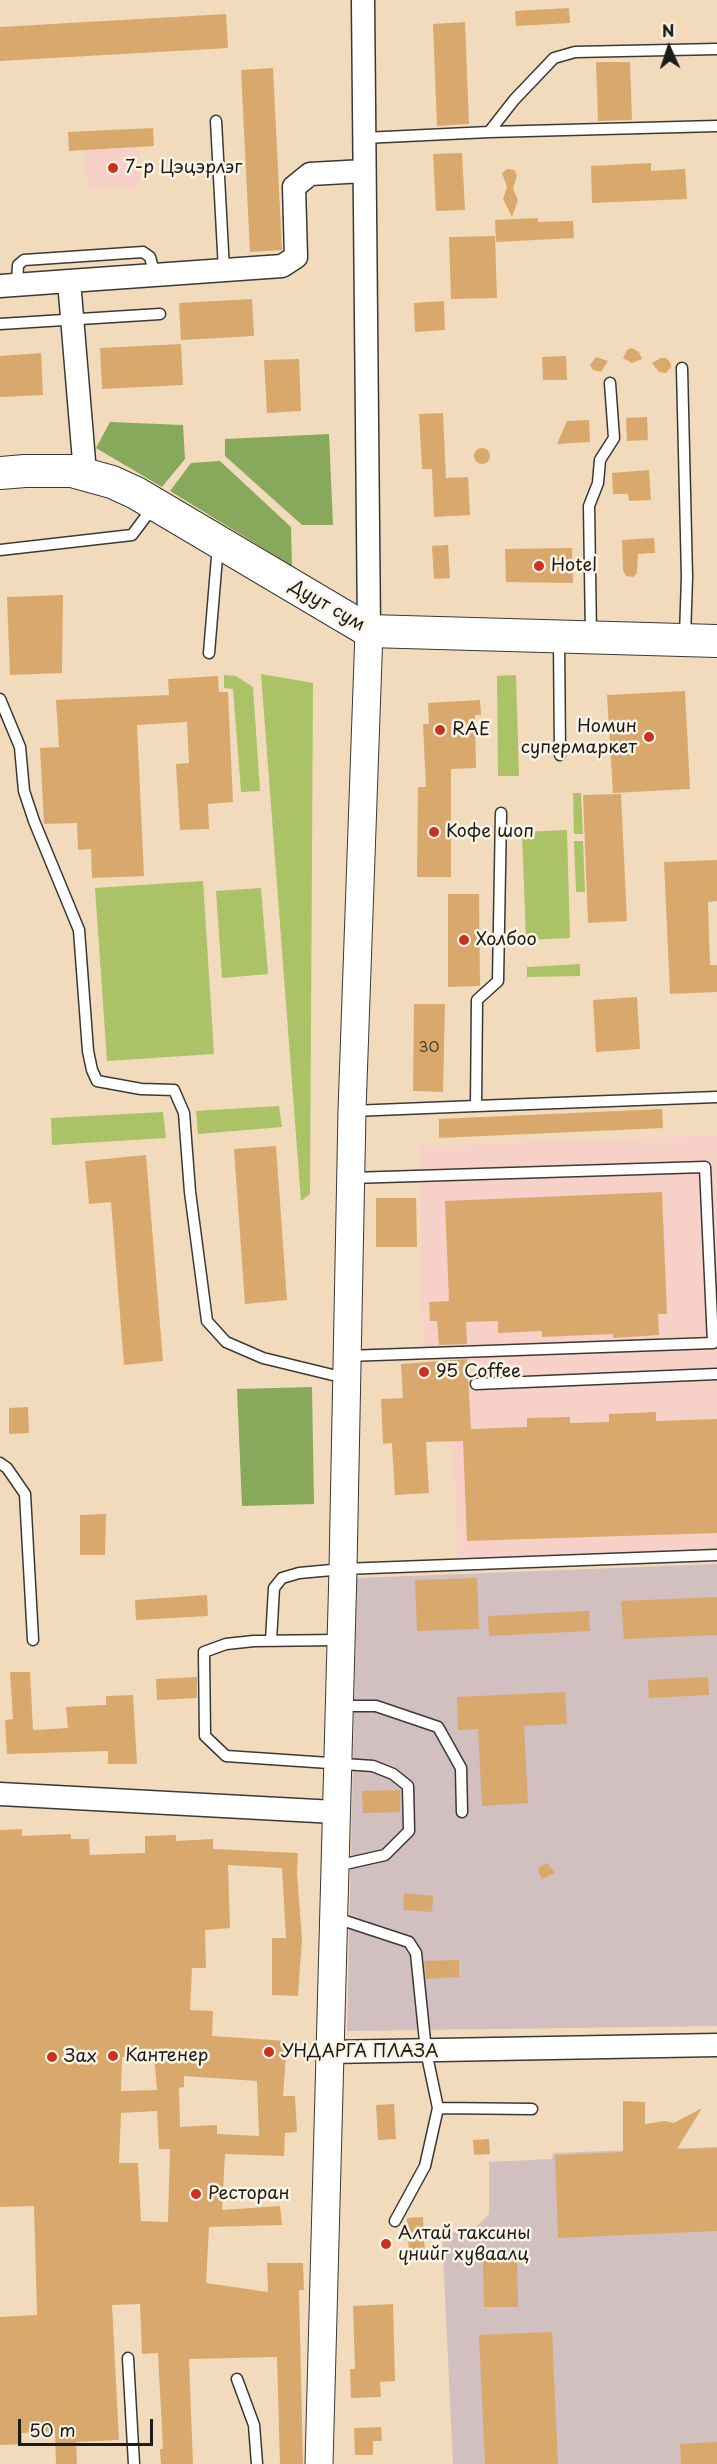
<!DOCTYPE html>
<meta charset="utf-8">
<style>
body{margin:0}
#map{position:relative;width:717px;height:2464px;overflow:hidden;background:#f2dbbc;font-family:"Playpen Sans",sans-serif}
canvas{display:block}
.north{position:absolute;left:639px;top:18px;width:60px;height:60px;-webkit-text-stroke:4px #fcf5e5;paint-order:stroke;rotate:357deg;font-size:16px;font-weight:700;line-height:24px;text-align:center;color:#1c1c1c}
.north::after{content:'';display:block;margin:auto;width:21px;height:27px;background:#1c1c1c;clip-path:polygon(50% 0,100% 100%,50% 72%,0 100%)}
.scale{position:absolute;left:18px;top:2419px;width:135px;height:27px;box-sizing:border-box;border:3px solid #1c1c1c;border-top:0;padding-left:8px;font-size:18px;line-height:21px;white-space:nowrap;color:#1c1c1c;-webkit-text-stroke:4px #fcf5e5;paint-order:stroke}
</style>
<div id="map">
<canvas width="717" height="2464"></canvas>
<div class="north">N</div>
<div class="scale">50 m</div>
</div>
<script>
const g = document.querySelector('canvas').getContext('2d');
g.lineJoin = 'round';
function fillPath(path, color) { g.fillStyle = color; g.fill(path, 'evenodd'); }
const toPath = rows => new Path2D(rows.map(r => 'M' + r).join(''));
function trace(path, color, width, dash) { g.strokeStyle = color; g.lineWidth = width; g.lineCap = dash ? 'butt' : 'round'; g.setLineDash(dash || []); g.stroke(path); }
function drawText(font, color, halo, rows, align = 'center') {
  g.font = font + ' "Playpen Sans",sans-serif'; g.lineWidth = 5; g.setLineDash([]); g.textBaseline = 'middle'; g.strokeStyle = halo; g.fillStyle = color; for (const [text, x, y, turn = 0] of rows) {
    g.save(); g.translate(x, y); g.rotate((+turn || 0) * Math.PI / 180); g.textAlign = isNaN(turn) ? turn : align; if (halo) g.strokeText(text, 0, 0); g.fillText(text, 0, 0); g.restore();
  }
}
fillPath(toPath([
 [138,147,140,187,87,190,85,150],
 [717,1135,717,1560,458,1570,449,1356,423,1356,419,1146]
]), '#f7d1c7');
fillPath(toPath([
 [717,1564,717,2026,347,2031,357,1578],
 [717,2147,717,2464,453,2464,442,2234,473,2230,489,2214,489,2162,552,2159,553,2153]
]), '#d2bfc0');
fillPath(toPath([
 [261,674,313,683,310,1194,301,1201],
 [224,675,236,676,253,687,260,791,241,792,233,689,224,688],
 [516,675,519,776,498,776,497,676],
 [573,793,581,793,583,834,574,834],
 [567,830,570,938,526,940,522,832],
 [574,841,583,841,585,892,576,892],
 [203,881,214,1054,107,1061,95,888],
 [261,888,268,974,222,978,216,891],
 [580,964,580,976,527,977,527,967],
 [279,1106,282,1127,198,1134,196,1111],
 [163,1112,166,1138,52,1145,51,1118]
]), '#abc267');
fillPath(toPath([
 [110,422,183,425,185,459,162,487,96,448],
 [329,434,333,525,302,525,225,456,225,439],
 [220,461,291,527,292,566,170,491,191,463],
 [312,1387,314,1504,242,1506,237,1389]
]), '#88a85c');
fillPath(toPath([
 [569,8,570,23,516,26,515,11],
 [226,14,228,48,0,61,0,27],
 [465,22,469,124,437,126,433,24],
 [596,62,630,62,632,120,598,121],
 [273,68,282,250,250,252,241,70],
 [153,128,154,146,69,151,68,132],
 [462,153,465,210,436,211,433,154],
 [651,163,651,171,685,169,687,199,592,203,591,166],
 [507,169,514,170,517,175,513,189,518,200,512,217,503,199,507,187,502,173],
 [538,218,538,222,573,221,574,238,496,242,495,220],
 [495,236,497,298,451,299,449,237],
 [252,299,254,336,181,340,179,303],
 [444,301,445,330,415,332,414,303],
 [181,344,183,385,102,389,100,348],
 [632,348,639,352,642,359,632,363,623,358,627,350],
 [41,353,43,395,0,397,0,356],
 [566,356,567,380,543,380,542,357],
 [596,357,608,361,601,372,593,370,590,365],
 [661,358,666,358,670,362,671,367,666,373,659,372,652,363],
 [299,359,301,411,267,413,264,360],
 [443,413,446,478,468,477,470,515,434,517,432,469,422,469,419,414],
 [647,417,648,440,627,441,626,418],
 [589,420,590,442,557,444,567,421],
 '474 456a8 8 0 1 1 16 0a8 8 0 1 1-16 0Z',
 [649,470,651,500,629,501,628,494,613,494,612,473],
 [654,538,655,553,638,554,637,573,633,577,626,576,623,570,622,540],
 [448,545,450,578,434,579,432,546],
 [572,548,573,583,506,582,505,549],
 [63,595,62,673,10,675,7,597],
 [218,676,219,692,228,692,233,802,208,804,209,829,180,830,176,764,189,763,187,722,137,725,144,876,92,878,91,849,78,850,77,823,44,824,40,748,59,747,56,700,169,695,168,679],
 [685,691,690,789,613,793,607,695],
 [480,700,481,715,475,715,476,768,451,769,451,877,417,877,418,787,426,787,423,724,429,724,428,703],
 [621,794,627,921,588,923,583,795],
 [717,860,717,901,708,902,710,965,717,965,717,992,670,994,664,862],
 [448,894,479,894,480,986,448,987],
 [637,997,640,1049,596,1052,593,1000],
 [414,1004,445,1004,443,1092,413,1091],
 [662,1109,663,1128,439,1138,439,1119],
 [276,1146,287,1300,245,1304,234,1149],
 [146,1155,163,1361,124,1365,111,1202,89,1204,85,1161],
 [662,1192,667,1314,658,1314,659,1335,613,1338,613,1334,542,1337,542,1331,498,1333,498,1321,466,1322,467,1344,439,1345,437,1321,430,1321,429,1302,449,1301,445,1201],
 [376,1198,416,1198,417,1247,376,1247],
 [467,1359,471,1429,527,1427,527,1418,570,1417,570,1423,609,1422,609,1414,656,1412,656,1421,717,1419,717,1533,467,1541,463,1441,426,1442,429,1493,395,1495,392,1443,383,1444,381,1399,403,1398,401,1364],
 [28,1407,29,1433,9,1434,9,1408],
 [106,1514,105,1555,80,1555,80,1515],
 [477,1578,479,1629,417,1631,415,1580],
 [207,1595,208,1616,136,1620,135,1600],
 [717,1597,717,1635,624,1639,621,1601],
 [589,1611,590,1631,489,1636,488,1616],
 [10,1672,30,1672,33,1730,68,1728,66,1707,106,1705,106,1696,133,1695,137,1764,108,1764,108,1751,7,1754,5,1720,13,1719],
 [197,1677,197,1698,157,1700,156,1679],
 [708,1677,709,1695,649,1698,648,1680],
 [565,1692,567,1724,524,1726,528,1803,482,1806,478,1729,458,1730,457,1697],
 [400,1790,400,1812,363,1813,362,1791],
 [22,1829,22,1836,71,1834,71,1839,89,1839,90,1855,145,1853,145,1836,176,1835,176,1841,213,1839,213,1849,298,1853,297,1873,302,1939,298,1996,272,1995,272,1938,286,1938,282,1868,228,1865,230,1928,205,1930,206,1968,192,1968,190,2010,213,2011,212,2036,287,2041,283,2096,295,2096,297,2132,285,2133,284,2156,225,2154,222,2210,280,2206,282,2225,209,2227,206,2283,268,2292,267,2263,303,2263,304,2290,299,2290,303,2464,280,2464,277,2357,189,2359,193,2464,161,2464,160,2449,163,2449,158,2353,142,2354,140,2304,112,2305,119,2440,76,2442,77,2464,56,2464,55,2431,22,2433,22,2444,0,2445,0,2317,37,2315,34,2206,0,2207,0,1830],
 [154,2056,157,2090,121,2091,122,2057],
 [184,2076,257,2081,259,2136,217,2134,217,2125,180,2127,179,2088,184,2087],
 [157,2111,159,2149,170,2149,168,2222,141,2221,138,2163,119,2163,121,2113],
 [547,1863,555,1873,542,1879,538,1871,539,1867],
 [404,1893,433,1896,432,1912,403,1910],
 [459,1960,459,1977,426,1979,424,1961],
 [623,2101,645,2102,645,2124,665,2121,674,2123,702,2108,677,2149,717,2148,717,2231,558,2238,555,2155,623,2152],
 [394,2104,396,2139,378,2140,376,2105],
 [489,2139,490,2154,474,2155,473,2140],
 [423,2217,425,2253,409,2254,407,2218],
 [517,2259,518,2307,484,2307,483,2260],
 [393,2304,395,2381,380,2382,381,2397,351,2398,350,2369,355,2369,353,2306],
 [552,2332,558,2464,485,2464,479,2335],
 [381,2427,382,2441,373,2441,373,2455,355,2455,354,2428],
 [717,2442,717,2464,681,2464,680,2444]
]), '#d9a86c');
const service = toPath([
 [216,121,224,270],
 [489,132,514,100,554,58,575,52,717,49],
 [364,138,489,132,717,126],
 [17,285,18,265,24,260,143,252,150,257,155,275],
 [0,324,160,314],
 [682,368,687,577,685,636],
 [0,550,132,535,153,507],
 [591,635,589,506,598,483,600,460,614,438,610,383],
 [559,640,560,755],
 [209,653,218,545],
 [0,699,20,747,24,791,34,821,79,930,88,1051,92,1070,97,1081,141,1089,174,1090,184,1113,190,1192,207,1321,226,1342,263,1358,345,1378],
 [476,1106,717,1097],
 [352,1111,476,1106,477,1000,498,981,501,813],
 [347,1356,713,1343,705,1167,351,1178],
 [476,1384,717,1374],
 [0,1463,7,1468,25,1494,33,1640],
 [271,1641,274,1588,282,1578,299,1573,343,1569,717,1555],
 [341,1706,376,1706,438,1727,461,1768,462,1812],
 [336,1866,385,1855,409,1831,408,1786,393,1774,373,1766,226,1756,205,1736,204,1652,226,1644,254,1641,339,1640],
 [336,1918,409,1942,416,1953,426,2051],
 [438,2108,532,2109],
 [395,2221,425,2166,438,2108,426,2051],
 [128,2358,134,2464],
 [237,2379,254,2425,257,2464]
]);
const minor = toPath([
 [363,0,369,631],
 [69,281,282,266,296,257,294,187,310,174,364,171],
 [0,286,69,281,85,473],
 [0,1794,335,1812],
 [328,2052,717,2045]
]);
const tertiary = toPath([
 [319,2464,343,1569,352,1111,369,631]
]);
const secondary = toPath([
 [0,473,25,471,72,471,112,482,136,493,369,631,717,641]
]);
trace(service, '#3c3934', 13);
trace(minor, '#3c3934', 25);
trace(tertiary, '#3c3934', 29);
trace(secondary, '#3c3934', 34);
trace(service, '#fff', 10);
trace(minor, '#fff', 22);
trace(tertiary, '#fff', 27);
trace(secondary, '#fff', 32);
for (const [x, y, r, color] of [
 [113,168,6,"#c8321e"],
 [539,566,6,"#c8321e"],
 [440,730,6,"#c8321e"],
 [649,737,6,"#c8321e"],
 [434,832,6,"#c8321e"],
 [464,940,6,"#c8321e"],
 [424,1372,6,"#c8321e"],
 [269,2052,6,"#c8321e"],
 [113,2056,6,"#c8321e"],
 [52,2057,6,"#c8321e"],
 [196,2194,6,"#c8321e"],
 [386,2244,6,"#c8321e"]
]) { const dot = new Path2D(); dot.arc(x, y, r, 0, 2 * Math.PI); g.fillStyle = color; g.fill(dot); trace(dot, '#fcf5e5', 2); }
drawText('15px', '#4b3f30', null, [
 ["30",429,1048]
]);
drawText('18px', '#1c1c1c', '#fcf5e5', [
 ["7-р Цэцэрлэг",125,168],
 ["Hotel",551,566],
 ["Номин",637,727,"right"],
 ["супермаркет",637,748,"right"],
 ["RAE",452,730],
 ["Кофе шоп",446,832],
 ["Холбоо",476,940],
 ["95 Coffee",436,1372],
 ["УНДАРГА ПЛАЗА",281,2052],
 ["Кантенер",125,2056],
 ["Зах",64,2057],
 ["Ресторан",208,2194],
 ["Алтай таксины",398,2234],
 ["үнийг хуваалц",398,2255]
], 'left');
drawText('18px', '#1c1c1c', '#fcf5e5', [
 ["Дуут сум",327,606,30]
]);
</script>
